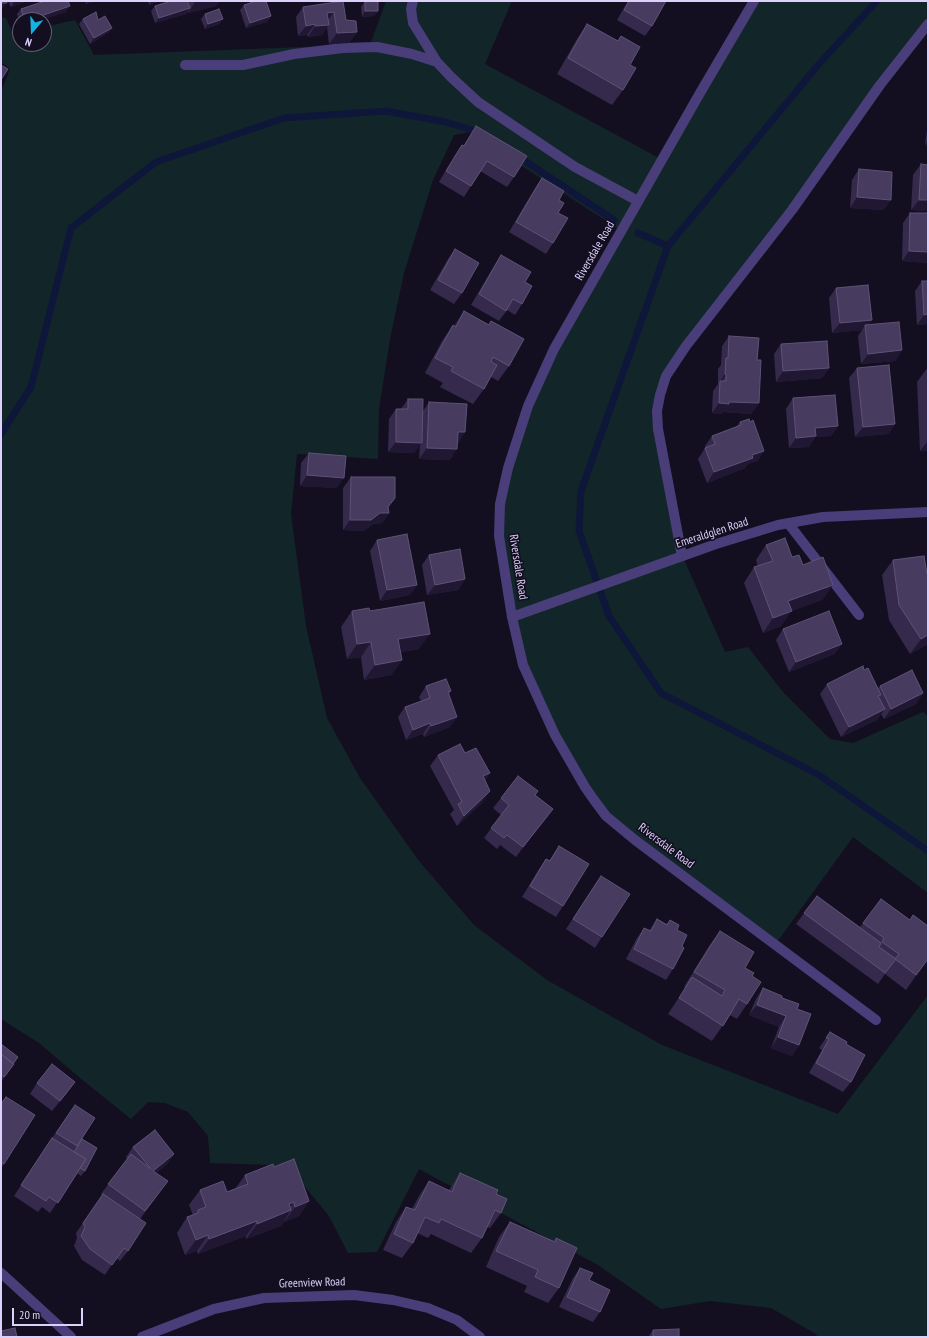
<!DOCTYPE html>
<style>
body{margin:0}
#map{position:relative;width:929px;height:1338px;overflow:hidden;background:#140f20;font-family:"PT Sans Narrow",sans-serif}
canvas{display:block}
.frame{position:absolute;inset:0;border:2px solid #dcd1fb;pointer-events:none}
.north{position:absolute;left:12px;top:12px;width:40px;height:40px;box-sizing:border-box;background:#140f20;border:1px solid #645d78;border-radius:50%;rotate:199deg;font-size:11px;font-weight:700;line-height:16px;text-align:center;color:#dcd1fb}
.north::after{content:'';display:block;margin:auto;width:14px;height:18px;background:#15b1e3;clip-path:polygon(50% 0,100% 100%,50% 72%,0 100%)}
.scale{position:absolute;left:12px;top:1308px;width:71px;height:18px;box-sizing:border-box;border:2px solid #dcd1fb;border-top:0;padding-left:5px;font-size:12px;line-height:14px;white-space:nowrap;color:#dcd1fb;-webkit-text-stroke:3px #140f20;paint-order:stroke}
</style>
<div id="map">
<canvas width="929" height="1338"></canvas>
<div class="frame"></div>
<div class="north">N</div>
<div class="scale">20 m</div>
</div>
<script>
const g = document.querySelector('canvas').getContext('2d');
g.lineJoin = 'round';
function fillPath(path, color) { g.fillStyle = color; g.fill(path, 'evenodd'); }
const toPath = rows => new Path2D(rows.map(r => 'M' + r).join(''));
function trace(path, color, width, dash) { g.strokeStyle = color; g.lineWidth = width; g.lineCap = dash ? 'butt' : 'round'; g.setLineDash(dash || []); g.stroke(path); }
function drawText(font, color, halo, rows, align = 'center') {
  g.font = font + ' "PT Sans Narrow",sans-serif'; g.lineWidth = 3.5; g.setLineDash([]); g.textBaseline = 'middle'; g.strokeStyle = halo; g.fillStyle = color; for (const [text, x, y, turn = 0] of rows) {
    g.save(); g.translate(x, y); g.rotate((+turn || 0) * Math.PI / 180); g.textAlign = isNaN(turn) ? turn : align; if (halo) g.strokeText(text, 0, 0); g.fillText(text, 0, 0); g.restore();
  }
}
fillPath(toPath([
 [386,1,512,1,485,64,659,158,750,1,928,1,928,26,667,376,658,411,682,555,725,652,748,647,783,692,830,739,853,743,923,712,928,716,928,893,853,837,777,942,612,819,587,787,525,665,499,536,501,504,529,405,620,230,470,132,454,135,433,180,404,273,390,339,379,409,378,459,297,454,291,514,306,626,327,718,360,778,419,861,474,925,547,980,662,1045,838,1114,928,995,928,1337,818,1337,816,1334,771,1308,710,1301,661,1309,598,1265,419,1169,377,1252,348,1253,329,1216,296,1176,272,1165,210,1163,208,1136,188,1112,165,1103,148,1102,131,1119,85,1082,39,1043,1,1019,1,92,10,69,1,62,1,17,6,18,13,34,20,33,20,44,44,44,44,27,75,20,94,55,329,46,371,42]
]), '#122629');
trace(toPath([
 [877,1,819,64,668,246,581,491,579,531,609,616,661,693,819,775,928,851],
 [516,155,614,220],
 [638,233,668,246],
 [1,434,31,387,71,228,156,162,284,118,386,111,446,122,482,133]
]), '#0e173a', 7);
trace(toPath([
 [413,1,411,9,413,23,437,62],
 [754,1,700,93,554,349,528,406,508,468,500,504,499,536,512,617,523,665,555,735,585,787,594,800,606,816,635,840,876,1020],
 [185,65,243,65,294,54,343,48,377,47,412,54,437,62,451,77,478,102,575,167,638,201],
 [788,523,859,615],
 [682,556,658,429,657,411,660,395,666,376,686,346,792,210,880,85,928,24],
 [512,617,716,544,778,525,823,517,928,512],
 [1,1273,71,1337],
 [142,1337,214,1309,264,1298,354,1295,393,1300,428,1308,457,1320,480,1337]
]), '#493e7a', 10);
fillPath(toPath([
 [8,1,27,1,11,7],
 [85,1,96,1,86,4],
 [148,1,160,1,149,5],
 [171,1,220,1,216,6,188,13,188,11,186,14,155,23,151,11,155,6],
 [343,1,346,20,357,32,349,43,329,44,327,27,322,35,308,37,307,35,298,36,296,17,303,7],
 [365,1,378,11,374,16,362,17,361,7],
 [628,1,666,1,652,26,645,36,617,20],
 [244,5,271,16,267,22,246,28,240,10],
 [21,9,66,12,41,20,20,20,20,23,17,14],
 [205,14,223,19,219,24,205,29,201,19],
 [83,19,98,20,112,28,108,33,90,44,79,24],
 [587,24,617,41,621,36,630,65,623,90,612,105,557,74,577,39],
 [928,123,928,146,925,145],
 [476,126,514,177,507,187,480,171,471,186,464,197,439,182,455,155,462,145,464,145],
 [921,164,928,211,911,210,913,175],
 [859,169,884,210,850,208,852,180],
 [542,178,559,200,558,213,553,243,546,254,509,232,535,188],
 [910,213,928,263,902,261,903,223],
 [455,249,462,293,454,304,430,290,448,259],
 [501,255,525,282,522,304,515,315,507,310,499,321,471,305,494,266],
 [922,281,928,281,928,324,917,325,915,291],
 [836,288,872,320,868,325,902,350,895,361,861,364,858,336,862,330,832,333,829,298],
 [464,311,489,325,491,321,509,366,498,381,491,377,484,389,473,404,440,387,443,383,425,373,442,341,453,325,454,326],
 [729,336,757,360,759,403,751,414,723,412,722,414,712,413,713,391,718,384,718,369,721,365,722,346],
 [781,344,829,368,822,378,776,382,774,354],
 [928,367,928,451,920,451,917,382],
 [857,368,895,424,888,434,855,437,849,378],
 [793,398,838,426,831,436,815,437,809,447,789,448,786,409],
 [408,399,423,411,429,402,465,432,458,443,457,443,450,460,419,459,420,445,414,453,388,452,389,419,396,409,401,409],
 [740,422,764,451,757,461,748,464,745,468,707,483,698,459,705,448,705,446,712,436,736,427],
 [309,453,337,488,300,486,301,463],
 [351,477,389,513,382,523,373,524,364,531,343,530,343,488],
 [377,540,417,585,410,595,380,601,370,551],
 [766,545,792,557,803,565,833,585,822,600,791,611,781,626,763,633,744,583,754,567,758,566,756,560],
 [429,555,465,579,458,590,427,595,422,565],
 [893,560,927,574,928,644,910,654,889,620,882,575],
 [352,611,370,611,419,649,401,652,402,660,391,675,364,680,361,657,347,659,341,627],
 [783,629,842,644,834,654,789,672,776,640],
 [864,670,878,688,880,686,923,693,916,704,884,719,881,714,877,720,841,737,820,694,827,684],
 [426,686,451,691,449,694,450,727,424,737,423,734,406,740,398,717,405,707,421,701,419,697],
 [465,753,490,773,485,780,483,802,457,826,450,814,454,810,430,766,438,755],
 [535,796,553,809,545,819,516,857,500,845,497,849,484,838,501,815,493,808,501,798],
 [559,846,563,906,556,917,522,897,539,869,546,859,549,861],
 [601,876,602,937,595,948,566,929],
 [817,896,860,927,881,899,910,920,928,926,928,960,906,990,885,974,878,984,796,924],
 [657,919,667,924,670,920,677,930,682,946,673,969,666,980,626,959,637,938,644,928,649,931],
 [720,931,745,968,752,976,747,1004,737,1019,730,1015,712,1041,668,1014,685,988,684,987,709,946],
 [763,988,782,998,799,1045,792,1056,771,1048,779,1027,749,1015,756,999],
 [830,1032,846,1044,851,1082,843,1092,809,1073,822,1050,819,1048],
 [1,1044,13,1064,7,1075,1,1082],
 [37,1083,68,1092,52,1111,30,1094],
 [6,1097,4,1164,1,1169,1,1103],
 [75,1105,82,1139,85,1171,81,1176,77,1173,50,1213,42,1207,38,1212,14,1196,45,1148],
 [133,1147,174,1154,167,1164,156,1173,160,1192,140,1219,128,1251,120,1261,116,1258,105,1275,82,1260,74,1246,77,1238,76,1233,102,1195,101,1194,127,1159,126,1157],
 [274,1167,309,1201,299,1216,284,1222,284,1221,281,1226,246,1239,246,1236,198,1254,197,1251,185,1255,177,1233,187,1217,193,1215,189,1205,200,1190,227,1192,235,1189,245,1175],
 [460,1173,496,1194,501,1213,490,1228,487,1227,482,1238,471,1253,431,1234,428,1238,417,1233,413,1243,402,1258,383,1250,396,1222,406,1207,412,1209,419,1196,429,1181,449,1190],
 [510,1222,554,1241,556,1238,559,1288,548,1303,524,1292,527,1286,486,1267,499,1237],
 [580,1268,589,1280,600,1312,593,1322,559,1307,573,1278],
 [653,1330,679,1337,648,1337]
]), '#352a4c');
fillPath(toPath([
 [17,1,27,1,11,7,14,2],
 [88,1,96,1,86,4],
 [152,1,160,1,149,5],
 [201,1,220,1,216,6,188,13,195,2],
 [1,3,7,3,3,8,1,8],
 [70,6,66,12,41,20,29,20],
 [190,8,186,14,155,23,159,18],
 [365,11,378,11,374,16,362,17],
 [334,12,326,23,327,13],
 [271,16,267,22,246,28,250,23],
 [223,19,219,24,205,29,208,24],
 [315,24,307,35,298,36,306,26],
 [329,25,322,35,308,37,315,26],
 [112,28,108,33,90,44,94,38],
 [357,32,349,43,329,44,337,33],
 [928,140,928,146,925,145],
 [857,197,891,200,884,210,850,208],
 [919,200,928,200,928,211,911,210],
 [909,251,928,252,928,263,902,261],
 [928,314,928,324,917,325,924,315],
 [872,320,865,329,865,325,862,330,832,333,840,323],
 [902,350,895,361,861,364,868,354],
 [829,368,822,378,776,382,783,371],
 [725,374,726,375,720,384,720,381],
 [729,402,759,403,751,414,723,412,722,414,712,413,719,403],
 [895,424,888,434,855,437,863,427],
 [838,426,831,436,815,437,809,447,789,448,796,438,815,428],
 [458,432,465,432,458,443,450,442],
 [928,441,928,451,920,451],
 [396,442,422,443,414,453,388,452],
 [427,448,457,449,450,460,419,459],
 [764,451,757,461,748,464,745,468,707,483,714,472,752,455],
 [307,475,344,478,337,488,300,486],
 [395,498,385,513,389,513,382,523,373,524,364,531,343,530,350,520],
 [465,579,458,590,427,595,435,585],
 [417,585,410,595,380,601,387,590],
 [833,585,822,600,791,611,781,626,763,633,773,618,788,601],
 [430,634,419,649,388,654,398,639],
 [928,635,928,644,910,654,921,639],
 [371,642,361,657,347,659,357,644],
 [842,644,834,654,789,672,796,662],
 [402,660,391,675,364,680,375,665],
 [923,693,916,704,884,719,891,709],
 [885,709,877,720,841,737,849,727],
 [457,717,450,727,424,737,431,726],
 [430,723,423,734,406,740,413,730],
 [490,773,482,783,483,776],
 [490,791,483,802,457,826,464,816],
 [553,809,545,819,516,857,523,847],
 [928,959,928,960,906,990,916,975],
 [757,1005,786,1016,779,1027,749,1015],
 [778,1037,799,1045,792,1056,771,1048],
 [14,1064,7,1075,1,1082,4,1077],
 [75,1082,68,1092,52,1111,60,1101],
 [174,1154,167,1164,146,1181,153,1171],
 [309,1201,299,1216,284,1222,295,1207],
 [294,1202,286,1212,291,1210,281,1226,246,1239,257,1224,289,1204],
 [257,1221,246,1236,198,1254,209,1239],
 [208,1235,197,1251,185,1255,196,1240]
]), '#201733');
const building = toPath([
 [1,1,7,1,7,3,1,3,1,1],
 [45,1,68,1,70,6,29,20,25,20,21,9,45,1],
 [171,1,187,1,190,8,159,18,155,6,171,1],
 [256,1,266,1,271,16,250,23,244,5,256,1],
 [343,1,346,20,356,21,357,32,337,33,334,12,327,13,329,25,315,26,315,24,306,26,303,7,343,1],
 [365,1,378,1,378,11,365,11,365,1],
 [629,1,666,1,652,26,624,10,629,1],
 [219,9,223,19,208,24,205,14,219,9],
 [96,12,98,20,105,16,112,28,94,38,83,19,96,12],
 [587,24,618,41,621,36,640,47,630,65,636,68,623,90,568,58,587,24],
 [1,65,8,69,1,80,1,65],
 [476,126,527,156,514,177,487,161,471,186,446,171,462,145,464,146,476,126],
 [921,164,928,165,928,200,919,200,921,164],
 [859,169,892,172,891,200,857,197,859,169],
 [542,178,564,191,559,200,564,203,558,213,568,218,553,243,516,222,542,178],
 [910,213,928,213,928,252,909,251,910,213],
 [455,249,479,263,462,293,438,280,455,249],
 [501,255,531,272,525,282,532,286,522,304,513,299,506,311,479,294,501,255],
 [922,281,928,281,928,314,924,315,922,281],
 [868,285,872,320,840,323,836,288,868,285],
 [464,311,489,325,491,321,524,339,509,366,493,357,491,362,497,365,484,389,451,371,453,367,435,358,453,325,456,327,464,311],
 [899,322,902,350,868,354,865,325,899,322],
 [729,336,759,338,757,360,761,360,759,403,729,402,729,404,719,403,720,381,726,381,726,375,725,374,726,358,728,358,729,336],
 [827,341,829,368,783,371,781,344,827,341],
 [889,365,895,424,863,427,857,368,889,365],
 [835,395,838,426,815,428,816,436,796,438,793,398,835,395],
 [408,399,423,399,422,443,396,442,396,409,408,409,408,399],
 [429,402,467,404,465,432,458,432,457,449,427,448,429,402],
 [749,419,750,422,753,420,764,451,752,455,753,458,714,472,705,448,715,444,712,436,741,425,740,422,749,419],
 [309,453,346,456,344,478,307,475,309,453],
 [351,477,395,477,395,498,388,507,389,513,380,513,371,520,350,520,351,477],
 [407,534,417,585,387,590,377,540,407,534],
 [785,538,792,557,799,555,803,565,823,557,833,585,788,601,792,611,773,618,754,567,773,561,766,545,785,538],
 [460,549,465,579,435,585,429,555,460,549],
 [924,556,927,574,928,574,928,597,927,597,928,599,928,635,921,639,899,605,893,560,924,556],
 [424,602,430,634,398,639,402,660,375,665,371,642,357,644,352,611,369,608,370,611,424,602],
 [829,611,842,644,796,662,783,629,829,611],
 [863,666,864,670,868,668,881,695,878,696,885,709,849,727,827,684,863,666],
 [912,670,923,693,891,709,880,686,912,670],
 [446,679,451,691,448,692,457,717,431,726,430,723,413,730,405,707,430,698,426,686,446,679],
 [460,744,465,753,476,748,490,773,483,776,490,791,464,816,458,804,462,802,438,755,460,744],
 [518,776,538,791,535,795,553,809,523,847,507,835,504,838,491,828,509,805,501,798,518,776],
 [559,846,589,864,563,906,530,886,546,859,550,861,559,846],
 [601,876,630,894,602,937,573,919,601,876],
 [817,896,881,943,879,947,896,959,885,973,804,913,817,896],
 [881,899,910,920,913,915,928,926,928,959,916,975,895,959,899,954,882,942,884,938,863,923,881,899],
 [657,919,667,925,670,920,679,925,677,930,687,935,682,946,684,948,673,969,634,949,644,928,651,931,657,919],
 [720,931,754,952,745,968,754,973,752,976,761,982,747,1004,739,999,723,1026,679,998,692,977,722,996,725,990,694,972,720,931],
 [763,988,782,996,782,998,799,1004,797,1009,811,1014,799,1045,778,1037,786,1016,757,1005,763,988],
 [830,1032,847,1042,846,1044,865,1055,851,1082,816,1063,829,1039,826,1038,830,1032],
 [1,1044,18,1057,13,1064,1,1054,1,1044],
 [1,1054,14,1064,4,1077,1,1074,1,1054],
 [52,1064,75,1082,60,1101,37,1083,52,1064],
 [6,1097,35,1115,4,1164,1,1162,1,1104,6,1097],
 [75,1105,95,1118,77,1146,56,1133,75,1105],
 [155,1130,174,1154,153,1171,168,1181,145,1211,108,1184,131,1154,151,1169,133,1147,155,1130],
 [52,1138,86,1159,58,1203,49,1197,46,1201,21,1185,52,1138],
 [82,1139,97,1148,85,1171,80,1168,86,1159,74,1152,82,1139],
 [294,1159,309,1201,295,1207,294,1202,289,1204,291,1210,257,1224,257,1221,209,1239,208,1235,196,1240,187,1217,198,1213,198,1210,206,1207,200,1190,223,1181,227,1192,248,1184,245,1175,273,1164,274,1167,294,1159],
 [460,1173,498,1190,496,1194,507,1199,501,1213,495,1210,482,1238,441,1219,439,1223,425,1217,413,1243,394,1234,406,1207,415,1210,429,1181,452,1192,460,1173],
 [103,1194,146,1223,128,1251,124,1248,112,1265,90,1249,81,1236,85,1227,83,1223,103,1194],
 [510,1222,555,1242,556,1238,577,1248,559,1288,535,1277,538,1270,496,1251,510,1222],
 [580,1268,593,1273,589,1280,610,1290,600,1312,567,1297,580,1268],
 [15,1328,17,1337,1,1337,1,1331,15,1328],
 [679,1329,679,1337,653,1337,653,1330,679,1329]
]);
fillPath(building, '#473c5f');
trace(building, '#5e5377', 1);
drawText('12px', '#dcd1fb', '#140f20', [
 ["Riversdale Road",595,251,-60],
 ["Emeraldglen Road",712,533,-18],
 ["Riversdale Road",518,567,81],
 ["Riversdale Road",666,846,37],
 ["Greenview Road",312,1283,-2]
]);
</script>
